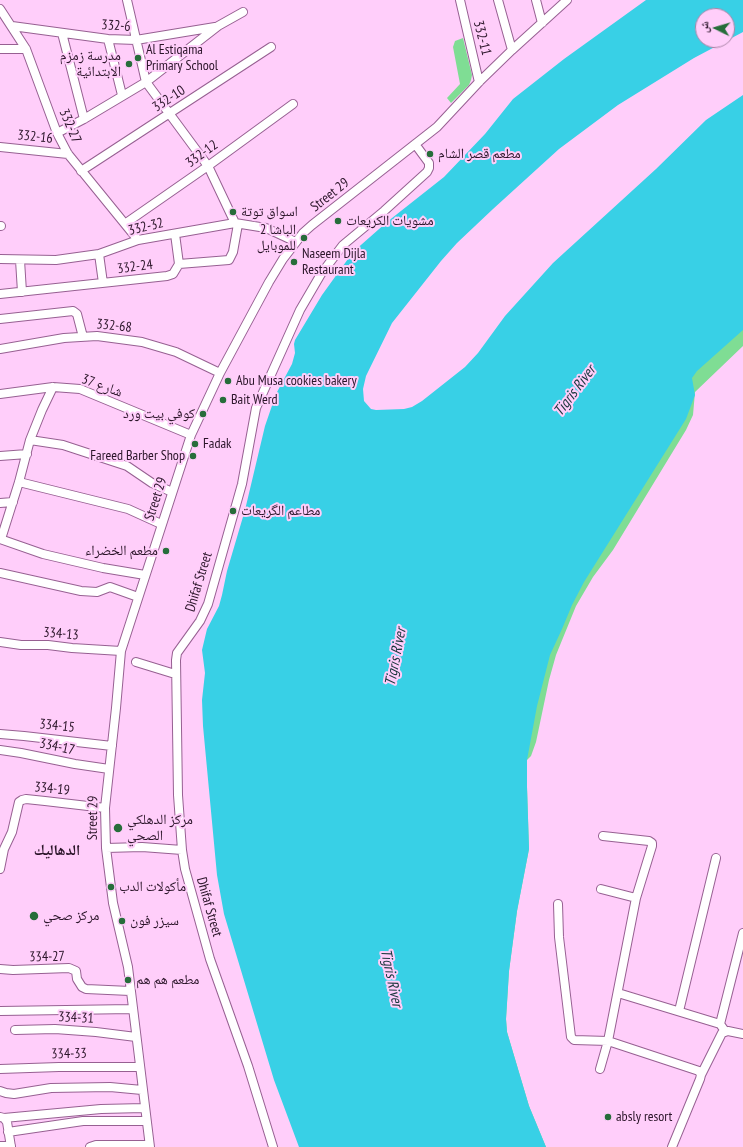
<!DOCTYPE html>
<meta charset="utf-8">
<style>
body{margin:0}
#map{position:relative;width:743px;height:1147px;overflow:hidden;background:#ffcefa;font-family:"PT Sans Narrow","Noto Naskh Arabic",sans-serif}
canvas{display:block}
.north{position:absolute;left:695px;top:8px;width:40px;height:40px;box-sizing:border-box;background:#ffcefa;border:1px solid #aa84a6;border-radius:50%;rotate:275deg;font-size:11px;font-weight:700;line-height:16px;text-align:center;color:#2a1428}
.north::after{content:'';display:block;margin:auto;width:14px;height:18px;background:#266d3a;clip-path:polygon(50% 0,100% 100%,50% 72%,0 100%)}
</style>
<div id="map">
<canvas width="743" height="1147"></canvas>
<div class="north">ش</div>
</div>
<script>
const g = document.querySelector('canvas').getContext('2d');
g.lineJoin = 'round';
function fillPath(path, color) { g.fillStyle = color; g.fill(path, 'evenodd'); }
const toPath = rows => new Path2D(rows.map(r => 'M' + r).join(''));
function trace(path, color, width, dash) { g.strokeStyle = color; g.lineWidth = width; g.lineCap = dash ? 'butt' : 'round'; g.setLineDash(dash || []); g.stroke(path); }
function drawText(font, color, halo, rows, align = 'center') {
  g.font = font + ' "PT Sans Narrow","Noto Naskh Arabic",sans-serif'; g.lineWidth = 4; g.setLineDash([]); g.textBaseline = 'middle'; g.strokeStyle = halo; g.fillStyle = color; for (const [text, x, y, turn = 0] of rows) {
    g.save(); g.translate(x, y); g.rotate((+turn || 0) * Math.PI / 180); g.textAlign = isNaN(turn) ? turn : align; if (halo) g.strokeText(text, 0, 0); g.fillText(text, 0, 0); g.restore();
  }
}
fillPath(toPath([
 [463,38,472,75,471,80,469,85,451,103,447,98,460,84,453,47,455,41],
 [743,316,743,346,695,392,693,415,686,430,613,550,593,577,576,606,556,655,549,680,536,742,531,756,527,760,527,787,529,849,517,911,509,971,506,1019,507,1032,529,1106,546,1147,538,1147,500,1033,516,737,561,622,671,398]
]), '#7fdd94');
fillPath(toPath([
 [646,0,743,0,743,32,694,58,618,105,559,149,493,209,457,243,441,261,392,323,366,376,363,389,364,401,371,409,376,410,404,409,412,407,422,401,465,367,478,353,505,316,553,263,656,169,706,120,743,95,743,330,697,371,692,378,695,395,686,419,584,582,572,605,562,629,550,655,537,706,527,760,527,787,529,849,517,911,509,971,506,1019,507,1032,529,1106,546,1147,299,1147,274,1080,224,914,217,875,203,726,202,700,205,673,202,650,207,629,219,606,222,595,227,571,245,510,265,426,276,394,292,364,295,353,294,344,295,340,322,295,353,252,387,222,444,177,485,134,513,99,564,59],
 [703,16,727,16,727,40,703,40]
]), '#38d0e6');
const minor = toPath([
 [127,0,146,82,208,166,235,223],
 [460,0,479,82],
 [498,0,512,50],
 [536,0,542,23],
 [0,9,26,49,57,133,68,154,138,240],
 [12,26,108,39,136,40,215,27],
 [62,33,84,119],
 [108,39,122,95],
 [0,49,26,49],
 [57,133,84,119,146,82,218,26,243,12],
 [0,147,68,154],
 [81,171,271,47],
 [126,223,208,166,293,104],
 [0,226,1,226],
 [175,234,179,264],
 [99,254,103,283],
 [0,259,56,260,99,254,138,240,235,223,266,228,296,242],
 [20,260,22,292],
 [0,294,167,276,173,274,179,264,229,260,233,252,238,224],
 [0,319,73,311,77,314,83,337],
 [0,349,64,338,97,336,142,342,176,352,220,373],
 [0,394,53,387,80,389,191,435],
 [30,440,63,445,127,466,152,483,172,492],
 [0,456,27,454],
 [19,482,128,509,161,524],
 [0,503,13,502],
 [0,539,43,554,103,568,145,575],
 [1,539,19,482,30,440,42,410,53,387],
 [0,573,81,591,97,592,110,587,138,597],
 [0,642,21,645,48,645,72,648,121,651],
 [136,662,175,674],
 [0,734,24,736,112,746],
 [0,750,21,753,75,764,109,769],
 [106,848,142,847,182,850],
 [0,869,4,849,12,832,19,802,22,800,26,799,45,801,105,808],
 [601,889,636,898],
 [558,904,559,937,571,1037,574,1040,608,1041,699,1071,701,1075,700,1079,672,1147],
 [0,969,13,970,69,968,76,971,77,979,82,987,86,989,130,991],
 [618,993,720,1024,725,1031],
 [0,1011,132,1009],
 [679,1011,716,858],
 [720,1024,743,933],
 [15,1030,55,1029,96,1032,136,1037],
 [0,1069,59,1067,139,1067],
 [600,1069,608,1041,636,898,652,846,652,843,649,841,603,836],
 [701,1075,722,1033,728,1031,743,1034],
 [0,1091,6,1093,14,1094,51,1088,110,1087,142,1090],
 [0,1117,4,1118,7,1122,11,1147],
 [4,1118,101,1109,144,1108],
 [8,1132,83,1121,146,1121],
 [0,1146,11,1146],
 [90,1147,96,1145,149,1145],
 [150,1147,128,967,113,903,106,848,105,808,116,708,121,651,191,435,220,373,269,282,283,259,303,233,312,225,437,127,479,82,512,50,567,0],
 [273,1147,248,1066,210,959,185,869,182,850,178,795,176,660,177,653,200,621,208,604,242,484,256,408,300,310,321,274,343,245,384,211,427,172,429,168,429,163,415,144]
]);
trace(minor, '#976092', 10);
trace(minor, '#fff', 8);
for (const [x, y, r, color] of [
 [138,58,4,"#266d3a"],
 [129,64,4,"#266d3a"],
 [430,154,4,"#266d3a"],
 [233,212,4,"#266d3a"],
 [338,221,4,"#266d3a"],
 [304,238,4,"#266d3a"],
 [294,262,4,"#266d3a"],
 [228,381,4,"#266d3a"],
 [223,400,4,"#266d3a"],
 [203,414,4,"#266d3a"],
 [195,444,4,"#266d3a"],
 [193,456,4,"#266d3a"],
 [233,511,4,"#266d3a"],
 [166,551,4,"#266d3a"],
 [118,828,5,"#266d3a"],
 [111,887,4,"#266d3a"],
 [34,916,5,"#266d3a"],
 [122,921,4,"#266d3a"],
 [128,980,4,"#266d3a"],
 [608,1117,4,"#266d3a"]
]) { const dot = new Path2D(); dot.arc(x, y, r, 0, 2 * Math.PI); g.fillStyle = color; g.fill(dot); trace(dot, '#ffcefa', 1.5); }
drawText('14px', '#2a1428', '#ffcefa', [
 ["332-6",116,26,4],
 ["332-11",482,38,76],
 ["332-10",169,99,-33],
 ["332-27",70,126,67],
 ["332-16",35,137,6],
 ["332-12",202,154,-36],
 ["Street 29",330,195,-38],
 ["332-32",146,227,-13],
 ["332-24",135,267,-7],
 ["332-68",114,326,6],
 ["شارع 37",102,386,20],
 ["Street 29",156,499,-72],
 ["Dhifaf Street",199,582,-73],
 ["334-13",61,634,5],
 ["334-15",57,726,6],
 ["334-17",57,747,12],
 ["334-19",52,789,6],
 ["Street 29",93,818,-89],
 ["Dhifaf Street",209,907,74],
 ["334-27",47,957,-1],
 ["334-31",76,1018,3],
 ["334-33",69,1054,-1]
]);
drawText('14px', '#2a1428', '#ffcefa', [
 ["Al Estiqama",146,50],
 ["Primary School",146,66],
 ["مدرسة زمزم",121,56,"right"],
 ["الابتدائية",121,72,"right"],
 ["مطعم قصر الشام",438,154],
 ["اسواق توتة",241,212],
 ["مشويات الكريعات",346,221],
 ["الباشا 2",296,230,"right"],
 ["للموبايل",296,246,"right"],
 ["Naseem Dijla",302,254],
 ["Restaurant",302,270],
 ["Abu Musa cookies bakery",236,381],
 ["Bait Werd",231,400],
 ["كوفي بيت ورد",195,414,"right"],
 ["Fadak",203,444],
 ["Fareed Barber Shop",185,456,"right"],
 ["مطاعم الگريعات",241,511],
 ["مطعم الخضراء",158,551,"right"],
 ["مركز الدهلكي",127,820],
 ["الصحي",127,836],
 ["مأكولات الدب",119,887],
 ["مركز صحي",43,916],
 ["سيزر فون",130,921],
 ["مطعم هم هم",136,980],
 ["absly resort",616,1117]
], 'left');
drawText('italic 15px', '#18363b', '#ffcefa', [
 ["Tigris River",575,391,-53],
 ["Tigris River",396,657,-79],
 ["Tigris River",391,978,78]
]);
drawText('bold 15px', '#2a1428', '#ffcefa', [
 ["الدهاليك",57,851]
]);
</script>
